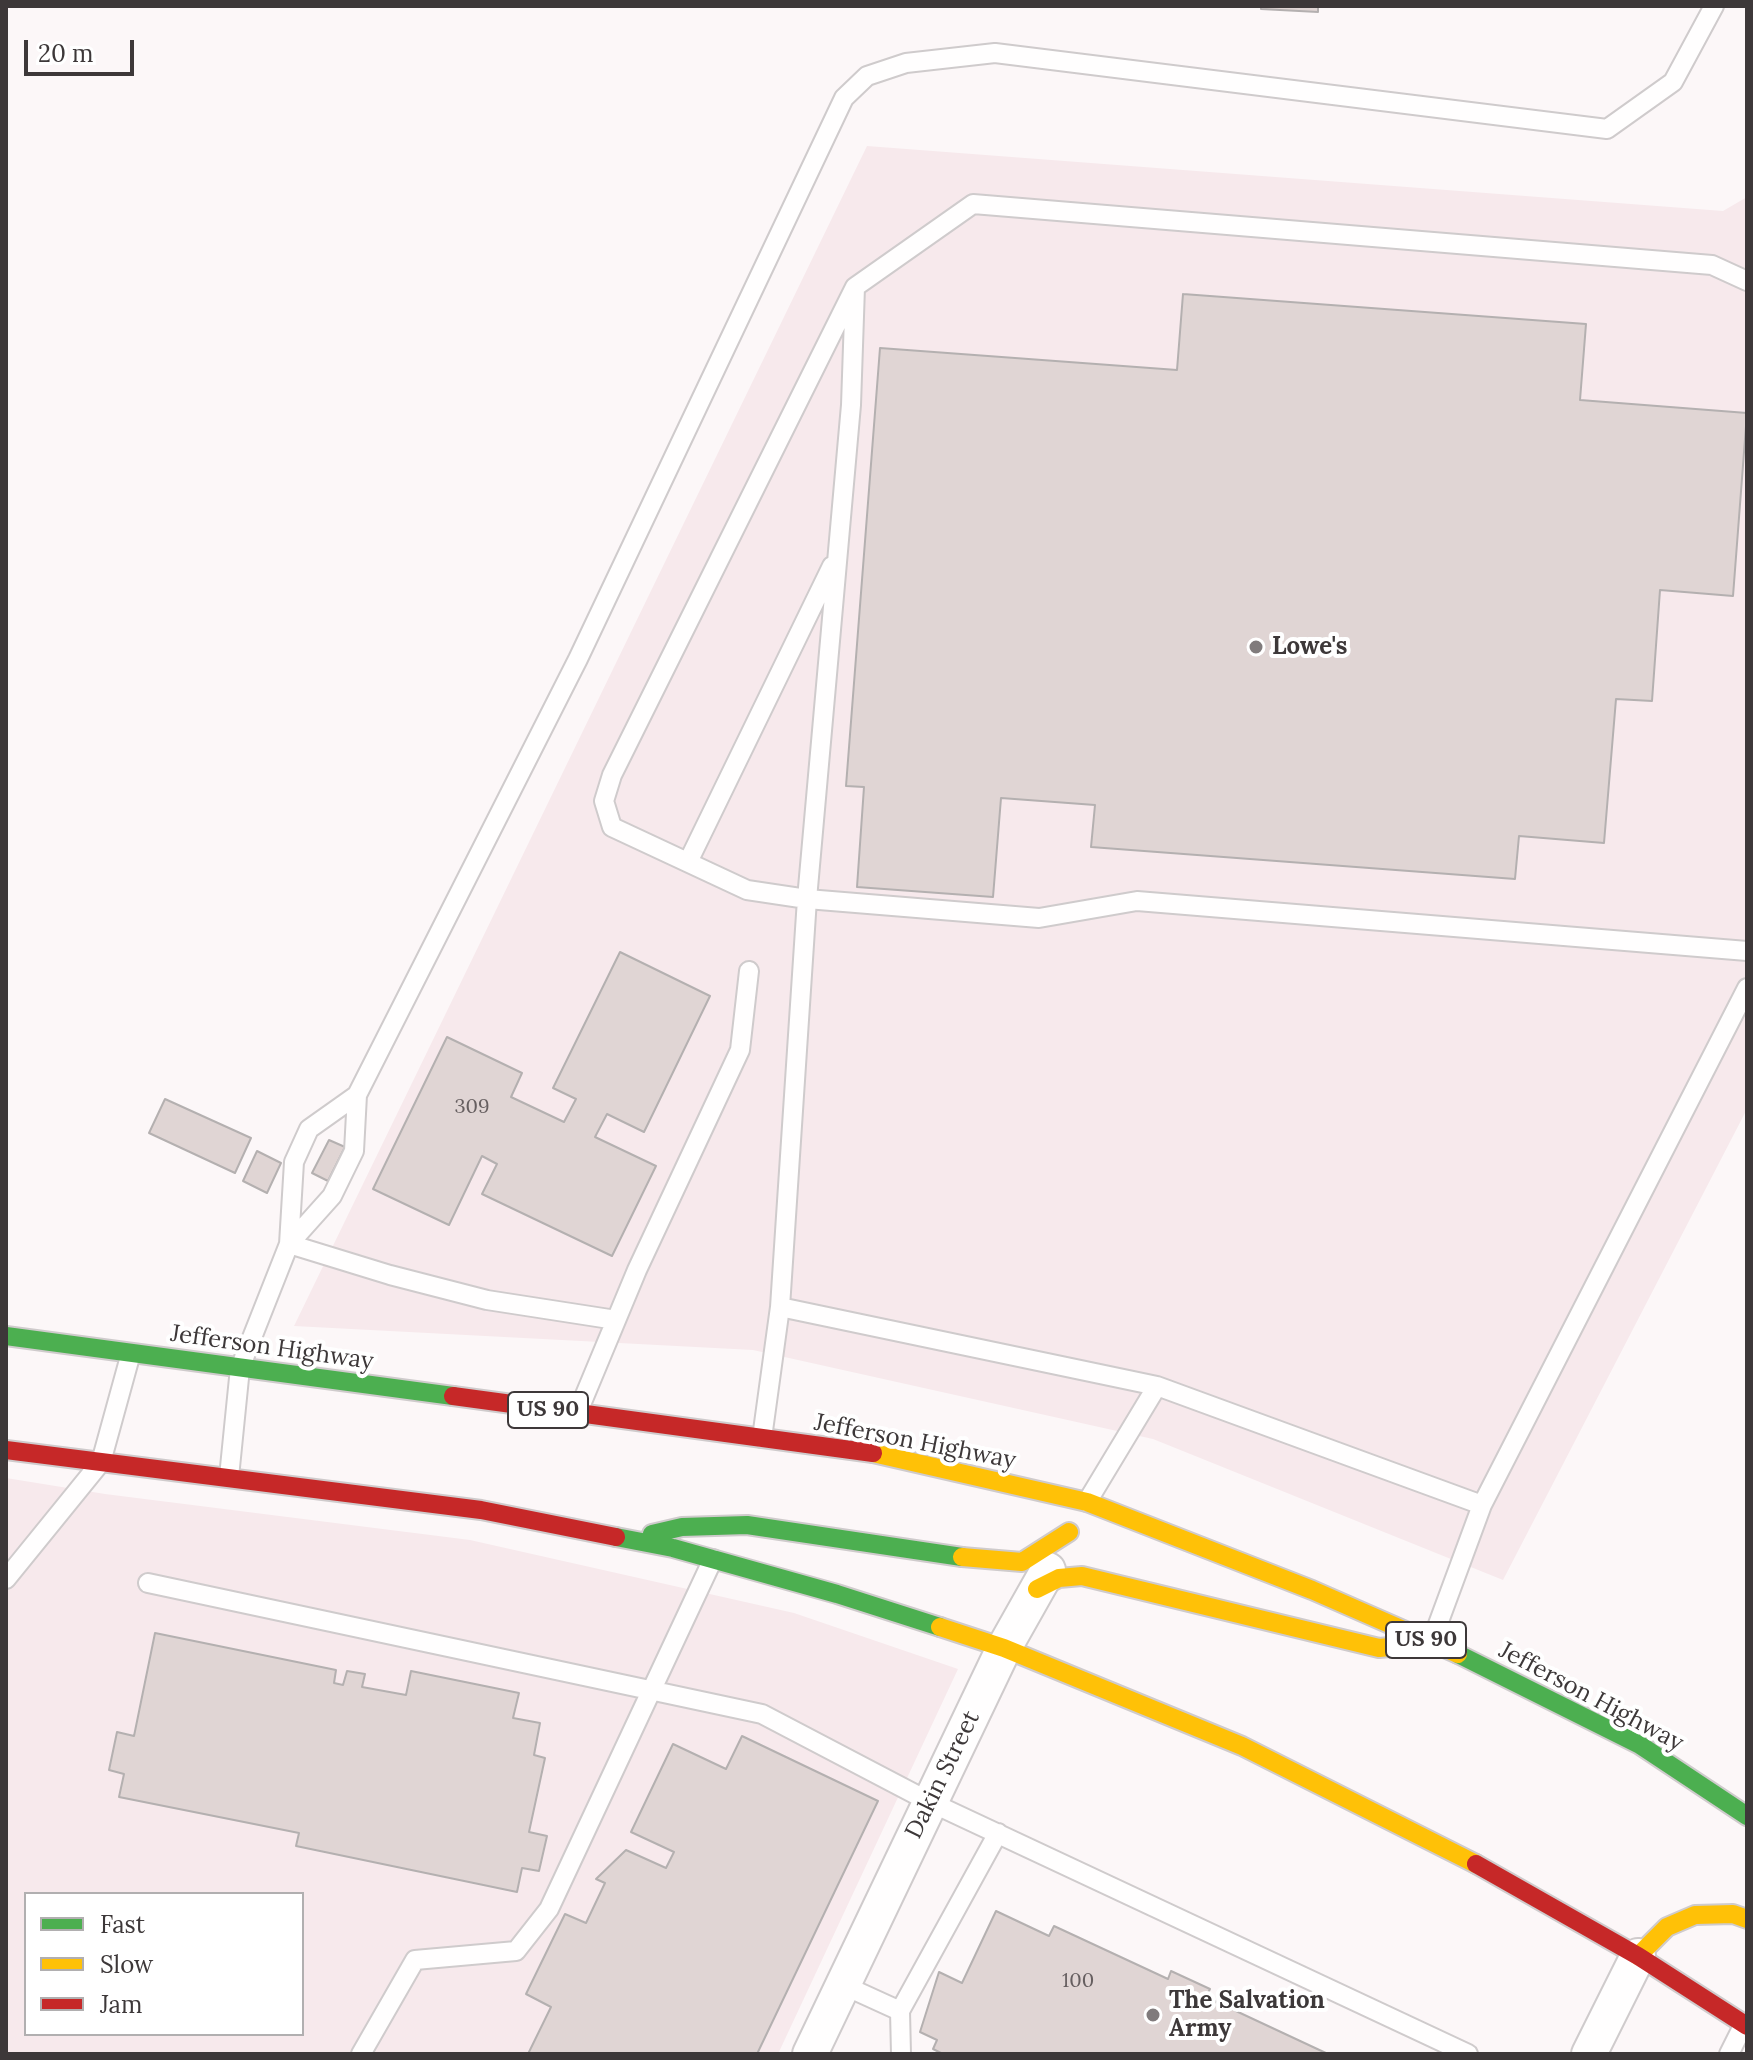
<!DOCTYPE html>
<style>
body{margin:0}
#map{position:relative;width:1753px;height:2060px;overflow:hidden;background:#fcf7f8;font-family:Lora,serif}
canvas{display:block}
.frame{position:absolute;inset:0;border:8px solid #3d3839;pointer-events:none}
.legend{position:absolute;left:24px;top:1892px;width:280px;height:144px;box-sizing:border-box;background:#fff;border:2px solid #b1afb0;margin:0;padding:10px 14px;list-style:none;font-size:24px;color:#3d3839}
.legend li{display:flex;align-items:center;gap:16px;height:40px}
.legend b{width:40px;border:2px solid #b1afb0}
.scale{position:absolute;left:24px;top:40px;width:110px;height:36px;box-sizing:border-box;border:4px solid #3d3839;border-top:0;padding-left:10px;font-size:24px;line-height:28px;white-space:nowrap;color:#3d3839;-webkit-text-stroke:6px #fff;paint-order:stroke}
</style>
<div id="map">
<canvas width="1753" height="2060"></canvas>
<div class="frame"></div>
<ul class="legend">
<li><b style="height:10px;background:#4caf50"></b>Fast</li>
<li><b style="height:10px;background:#ffc107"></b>Slow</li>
<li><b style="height:10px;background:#c62828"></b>Jam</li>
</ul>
<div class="scale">20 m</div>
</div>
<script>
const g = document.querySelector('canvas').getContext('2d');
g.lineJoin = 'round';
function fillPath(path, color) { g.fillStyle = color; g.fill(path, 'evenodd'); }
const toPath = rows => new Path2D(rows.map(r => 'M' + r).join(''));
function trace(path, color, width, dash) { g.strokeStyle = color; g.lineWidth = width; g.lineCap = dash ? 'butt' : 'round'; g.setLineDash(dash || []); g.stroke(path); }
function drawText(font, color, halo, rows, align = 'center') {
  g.font = font + ' Lora,serif'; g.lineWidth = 8; g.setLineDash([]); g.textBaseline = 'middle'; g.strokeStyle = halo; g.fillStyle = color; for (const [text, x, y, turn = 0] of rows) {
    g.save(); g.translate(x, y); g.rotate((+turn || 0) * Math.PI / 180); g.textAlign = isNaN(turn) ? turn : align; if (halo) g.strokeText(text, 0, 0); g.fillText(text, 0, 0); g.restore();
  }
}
fillPath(toPath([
 [867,146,1723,211,1747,197,1747,1109,1503,1580,1153,1439,753,1350,294,1326],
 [6,1478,105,1494,470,1540,794,1613,958,1669,778,2054,6,2054],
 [26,1894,302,1894,302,2034,26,2034]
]), '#f7e9ec');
const building = toPath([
 [1261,6,1318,6,1318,12,1261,9,1261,6],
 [1183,294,1586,324,1580,400,1747,413,1733,596,1660,590,1652,701,1616,699,1604,843,1519,836,1515,879,1091,847,1095,805,1001,798,993,897,857,887,864,787,846,786,880,348,1177,370,1183,294],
 [620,952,710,996,644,1132,607,1114,595,1137,656,1166,612,1256,482,1194,497,1164,482,1156,449,1225,373,1189,447,1037,522,1073,511,1097,564,1122,576,1099,553,1088,620,952],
 [165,1099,251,1138,235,1173,149,1133,165,1099],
 [329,1140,345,1147,328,1181,312,1173,329,1140],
 [257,1151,281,1163,267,1193,243,1181,257,1151],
 [155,1633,336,1670,334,1683,343,1685,347,1671,365,1674,362,1687,406,1695,411,1671,519,1693,513,1718,540,1723,534,1755,545,1758,529,1832,547,1836,539,1871,522,1868,517,1892,296,1846,299,1833,119,1797,124,1774,109,1770,117,1732,134,1736,155,1633],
 [742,1736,878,1801,757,2054,528,2054,551,2007,526,1994,565,1914,586,1923,605,1883,596,1879,626,1850,666,1868,674,1852,631,1832,673,1744,726,1769,742,1736],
 [996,1911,1049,1936,1054,1926,1168,1979,1171,1971,1210,1989,1206,1997,1328,2054,943,2054,933,2049,937,2040,920,2032,939,1972,962,1983,996,1911]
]);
fillPath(building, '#e0d5d4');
trace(building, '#b4b0b0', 2);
const lane = toPath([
 [855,287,851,405,807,899,747,890,612,827,604,801,612,775,855,287,973,204,1712,265,1747,281],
 [688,862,832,566],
 [1747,951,1137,901,1039,918,807,899,780,1307,1157,1386,1482,1505,1747,988],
 [289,1244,332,1196,354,1151,357,1095,578,659,844,98,867,76,906,63,995,53,1607,129,1673,82,1714,6],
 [289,1244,390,1275,487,1300,616,1320],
 [577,1414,637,1270,740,1050,749,971],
 [762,1438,780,1307],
 [229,1477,240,1368,289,1244,294,1162,309,1129,357,1095],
 [1087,1502,1157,1386],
 [6,1579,101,1462,131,1353],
 [148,1583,762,1714,930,1802,1468,2054],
 [1431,1643,1482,1505],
 [843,1985,900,2011,998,1833],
 [900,2011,901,2054],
 [361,2054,415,1960,516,1951,549,1909,713,1559],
 [1729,2054,1744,2024]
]);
const street = toPath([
 [810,2054,1004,1648,1048,1570],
 [1589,2054,1638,1956]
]);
const fast = toPath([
 [6,1336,453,1396],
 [652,1534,682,1527,747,1525,962,1557],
 [616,1537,673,1548,837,1594,940,1627],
 [1458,1654,1640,1745,1747,1816]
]);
const slow = toPath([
 [873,1453,1087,1502,1312,1590,1458,1654],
 [962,1557,1022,1562,1069,1532],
 [1037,1589,1059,1578,1082,1576,1379,1648,1412,1645],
 [940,1627,1004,1648,1242,1746,1476,1864],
 [1638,1956,1667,1927,1695,1915,1733,1914,1747,1919]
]);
const jam = toPath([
 [453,1396,873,1453],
 [6,1450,481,1510,616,1537],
 [1476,1864,1638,1956,1747,2026]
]);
trace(lane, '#cfcbcc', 22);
trace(street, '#cfcbcc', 38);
trace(fast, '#cfcbcc', 22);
trace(slow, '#cfcbcc', 22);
trace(jam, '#cfcbcc', 22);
trace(lane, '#fffefe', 18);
trace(street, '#fffefe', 34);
trace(fast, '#4caf50', 18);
trace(slow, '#ffc107', 18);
trace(jam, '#c62828', 18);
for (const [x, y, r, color] of [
 [1256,647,8,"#807b7c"],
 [1153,2015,8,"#807b7c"]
]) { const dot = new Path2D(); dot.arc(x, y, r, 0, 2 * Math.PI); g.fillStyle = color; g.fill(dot); trace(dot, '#fff', 3); }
drawText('20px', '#665f60', null, [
 ["309",472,1107],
 ["100",1078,1981]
]);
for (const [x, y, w] of [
 [548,1410,80],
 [1426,1640,80]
]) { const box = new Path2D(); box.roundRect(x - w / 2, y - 18, w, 36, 6); g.fillStyle = '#fff'; g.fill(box); trace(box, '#3d3839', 2); }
drawText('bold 22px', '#3d3839', null, [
 ["US 90",548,1410],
 ["US 90",1426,1640]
]);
drawText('bold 24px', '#3d3839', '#fff', [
 ["Lowe's",1272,647],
 ["The Salvation",1169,2001],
 ["Army",1169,2029]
], 'left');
drawText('24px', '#3d3839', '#fff', [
 ["Jefferson Highway",272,1348,8],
 ["Jefferson Highway",915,1442,11],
 ["Jefferson Highway",1591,1697,28],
 ["Dakin Street",943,1775,-64]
]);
</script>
